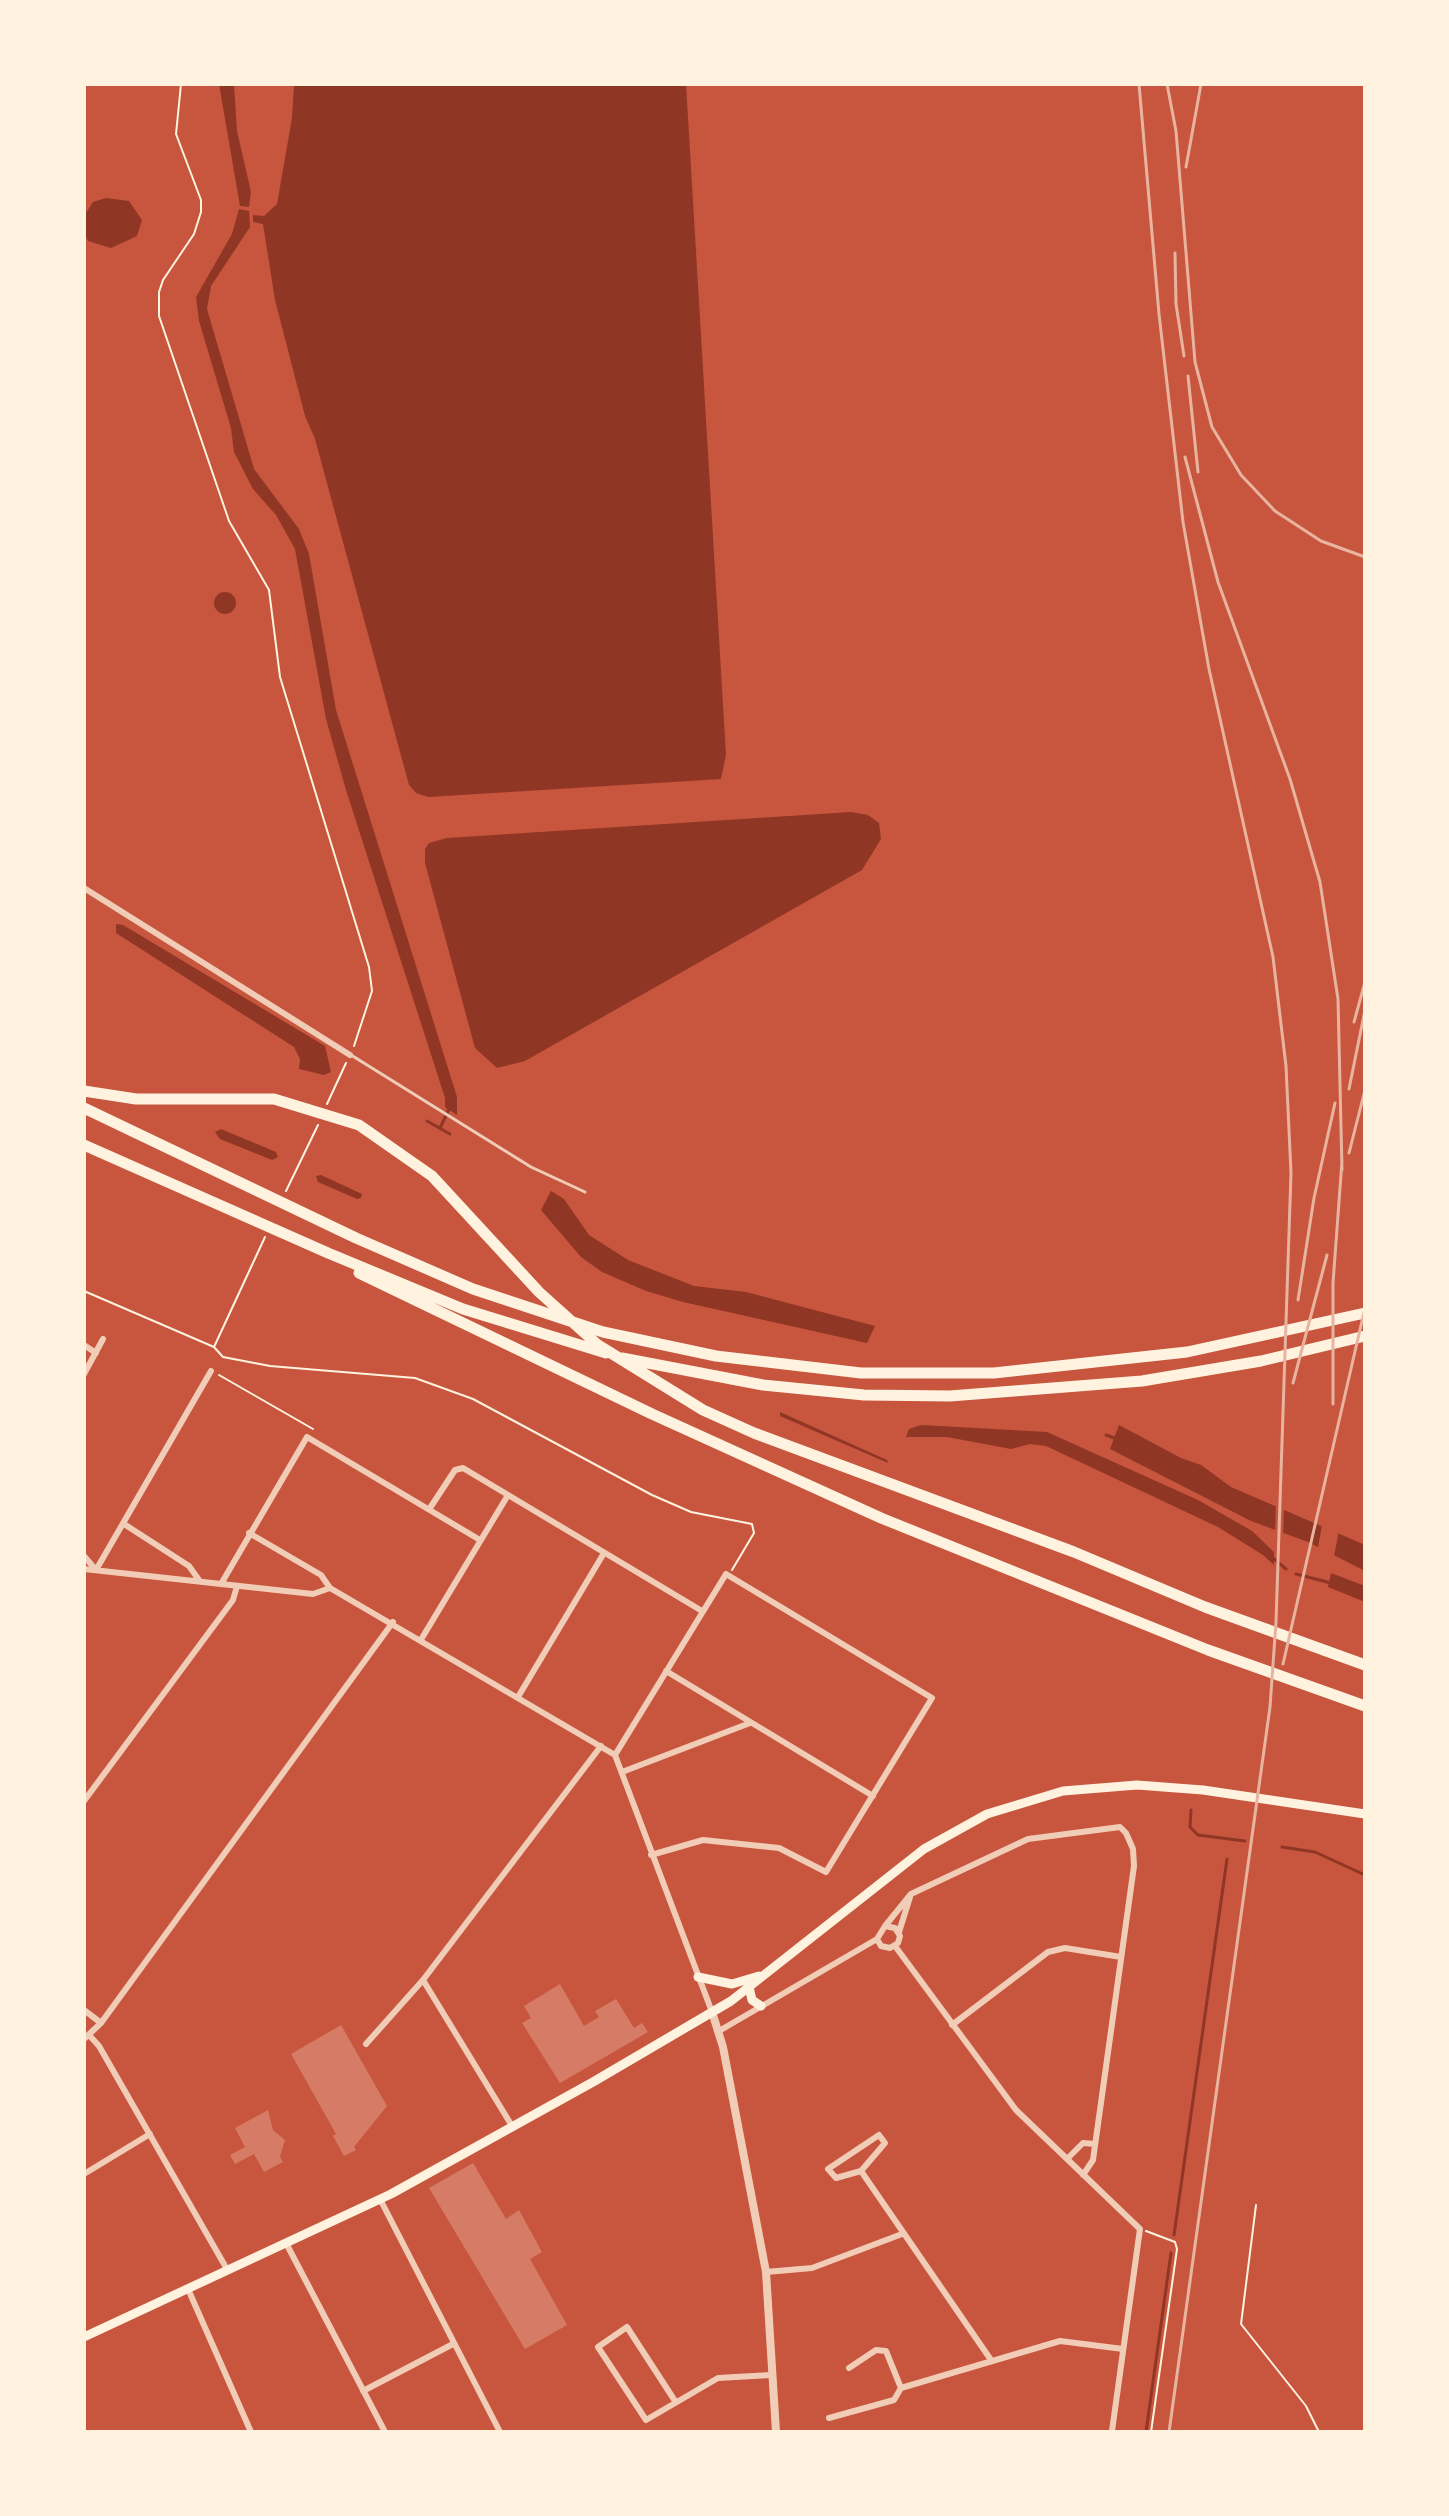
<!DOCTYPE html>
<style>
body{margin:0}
#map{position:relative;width:1449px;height:2516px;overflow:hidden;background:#c8553d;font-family:Spectral,serif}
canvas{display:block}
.frame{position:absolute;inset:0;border:86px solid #fff3e0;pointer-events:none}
</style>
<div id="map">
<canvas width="1449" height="2516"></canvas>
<div class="frame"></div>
</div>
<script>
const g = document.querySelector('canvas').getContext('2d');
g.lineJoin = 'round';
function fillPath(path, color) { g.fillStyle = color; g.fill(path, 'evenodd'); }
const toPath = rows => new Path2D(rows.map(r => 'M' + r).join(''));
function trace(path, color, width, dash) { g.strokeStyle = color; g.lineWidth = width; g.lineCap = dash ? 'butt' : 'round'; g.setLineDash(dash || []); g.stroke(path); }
fillPath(toPath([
 [219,84,234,84,237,131,251,192,249,207,240,206],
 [294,84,686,84,726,755,721,779,428,797,416,793,409,785,315,439,305,416,275,300,263,224,253,222,253,215,264,216,277,204,292,118],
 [106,198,129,201,142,220,137,236,111,248,88,241,84,233,84,216,93,202],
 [239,209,249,211,250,227,211,286,207,309,254,469,299,529,309,554,336,710,457,1097,457,1115,445,1107,445,1098,346,790,326,719,295,549,276,515,253,489,234,452,231,428,199,321,196,297,232,234],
 '214 603a11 11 0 1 1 22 0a11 11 0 1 1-22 0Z',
 [851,812,868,815,879,823,881,839,862,870,525,1061,497,1068,475,1048,425,863,425,849,429,843,447,838],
 [116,924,123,925,325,1046,331,1072,324,1075,299,1069,300,1059,294,1047,116,933],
 [221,1129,276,1152,278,1157,272,1160,220,1139,215,1132],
 [321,1175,362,1194,361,1198,357,1199,318,1182,316,1176],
 [551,1191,564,1199,589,1235,628,1260,694,1286,746,1292,875,1326,867,1343,683,1302,646,1291,602,1272,581,1257,541,1210],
 [780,1412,887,1460,888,1463,780,1416],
 [921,1425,1047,1432,1198,1500,1252,1531,1274,1552,1274,1565,1263,1555,1218,1527,1046,1446,1030,1444,1011,1449,947,1437,906,1437,909,1429],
 [1119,1425,1181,1458,1201,1465,1231,1487,1365,1545,1365,1571,1308,1542,1251,1521,1110,1449],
 [1331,1573,1365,1586,1365,1602,1328,1587]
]), '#8f3625');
fillPath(toPath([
 [1276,1503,1284,1506,1283,1537,1275,1535],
 [1322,1525,1339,1530,1333,1562,1317,1553]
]), '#c8553d');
trace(toPath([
 [427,1121,450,1134],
 [440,1128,450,1107],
 [1106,1435,1117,1439],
 [1273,1558,1286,1569],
 [1296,1574,1331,1583],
 [1191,1810,1190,1827,1198,1835,1245,1841],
 [1282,1847,1315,1852,1365,1875],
 [1174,2235,1227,1859],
 [1146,2432,1171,2253]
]), '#8f3625', 3);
fillPath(toPath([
 [560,1984,584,2026,599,2017,595,2011,616,1999,634,2028,642,2023,648,2032,560,2083,522,2023,531,2018,524,2006],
 [341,2025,387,2106,354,2147,356,2150,344,2156,333,2136,336,2134,291,2054],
 [268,2110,273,2130,285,2140,280,2157,283,2162,264,2172,254,2154,235,2164,230,2155,245,2147,235,2128],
 [473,2163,506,2219,519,2210,542,2252,530,2259,567,2325,525,2349,429,2188]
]), '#d67c66');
trace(toPath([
 [181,84,176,134,201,200,201,212,194,234,163,280,159,292,159,316,229,521,269,590,280,677,369,967,372,991,354,1046],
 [327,1104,346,1063],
 [286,1191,318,1125],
 [84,1291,214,1347,223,1357,270,1366,415,1378,473,1399,652,1495,691,1512,752,1524,754,1533,732,1570],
 [214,1347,265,1237],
 [219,1375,313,1429],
 [1256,2205,1241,2324,1306,2406,1319,2432],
 [1146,2231,1175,2242,1177,2249,1151,2432]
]), '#fff3e0', 2);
trace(toPath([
 [351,1055,531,1167,585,1192]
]), '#f1ccb7', 3);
trace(toPath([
 [84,888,350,1055],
 [84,1345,96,1353],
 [84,1374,103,1339],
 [430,1508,455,1470,463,1468,702,1611],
 [124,1524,189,1566,199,1580],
 [249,1533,321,1575,330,1588],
 [84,1556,96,1570,211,1371],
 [84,1569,313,1594,330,1588,615,1755],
 [221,1584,307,1437,480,1540],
 [422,1638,508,1495],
 [666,1671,873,1796],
 [518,1697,604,1553],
 [615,1755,726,1574,932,1698,826,1872,779,1848,703,1840,651,1855],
 [615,1755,712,2012],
 [622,1772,750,1723],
 [84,1801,233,1600,237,1586],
 [885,1926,911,1894,1028,1839,1120,1827,1126,1833,1133,1849,1134,1866,1093,2160,1083,2175],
 [899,1932,910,1897],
 [895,1946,1016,2110,1140,2229,1112,2431],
 [423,1980,512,2126],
 [84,2010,101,2023],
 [952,2025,1048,1952,1065,1948,1121,1957],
 [719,2031,877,1939,885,1926,895,1928,900,1936,898,1943,890,1948,881,1946,877,1939],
 [89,2035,99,2046,228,2271],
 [84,2039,101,2023,393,1622],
 [366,2044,423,1980,601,1746],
 [879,2135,885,2143,861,2171,836,2178,828,2169,879,2135],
 [1067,2159,1083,2143,1095,2144],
 [861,2171,991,2360],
 [84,2174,150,2134],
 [380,2199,500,2432],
 [286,2243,385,2432],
 [766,2272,812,2268,902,2234],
 [188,2289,251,2432],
 [849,2368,876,2350,886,2351,901,2388],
 [363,2391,453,2344],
 [675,2401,627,2327,598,2347,646,2420,718,2378,771,2375],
 [829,2418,894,2400,901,2388,1060,2341,1123,2349]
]), '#f1ccb7', 6);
trace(toPath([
 [712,2012,723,2047,766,2272,776,2432]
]), '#f1ccb7', 8);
trace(toPath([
 [698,1977,732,1984,759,1976],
 [749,1987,752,2000,761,2006],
 [84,2337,391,2194,593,2082,731,2001,924,1849,987,1814,1063,1791,1137,1785,1203,1790,1365,1814]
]), '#fff3e0', 9);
trace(toPath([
 [84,1091,136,1099,274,1099,359,1125,432,1176,539,1292,598,1345,703,1410,754,1433,1074,1552,1205,1607,1365,1665],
 [84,1108,356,1238,473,1289,603,1332,716,1356,861,1373,994,1373,1187,1352,1365,1313],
 [84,1145,328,1253,463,1309,606,1353],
 [359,1273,652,1414,881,1518,1208,1650,1365,1706],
 [622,1358,763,1385,864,1395,950,1396,1142,1381,1261,1361,1365,1336]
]), '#fff3e0', 11);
trace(toPath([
 [1139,84,1159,314,1183,522,1209,669,1273,957,1286,1066,1291,1173,1276,1622,1270,1707,1169,2432],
 [1167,84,1176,131,1195,362,1212,427,1241,475,1275,511,1321,541,1365,557],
 [1186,167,1201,84],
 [1175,253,1176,304,1184,356],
 [1188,376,1198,472],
 [1185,457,1218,582,1290,779,1320,882,1338,999,1342,1170],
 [1354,1022,1365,982],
 [1349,1089,1365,1010],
 [1349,1153,1365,1090],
 [1298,1300,1314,1198,1335,1103],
 [1293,1383,1327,1255],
 [1333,1404,1333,1283,1342,1161],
 [1283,1664,1365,1308]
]), '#e9b49f', 3);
</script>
